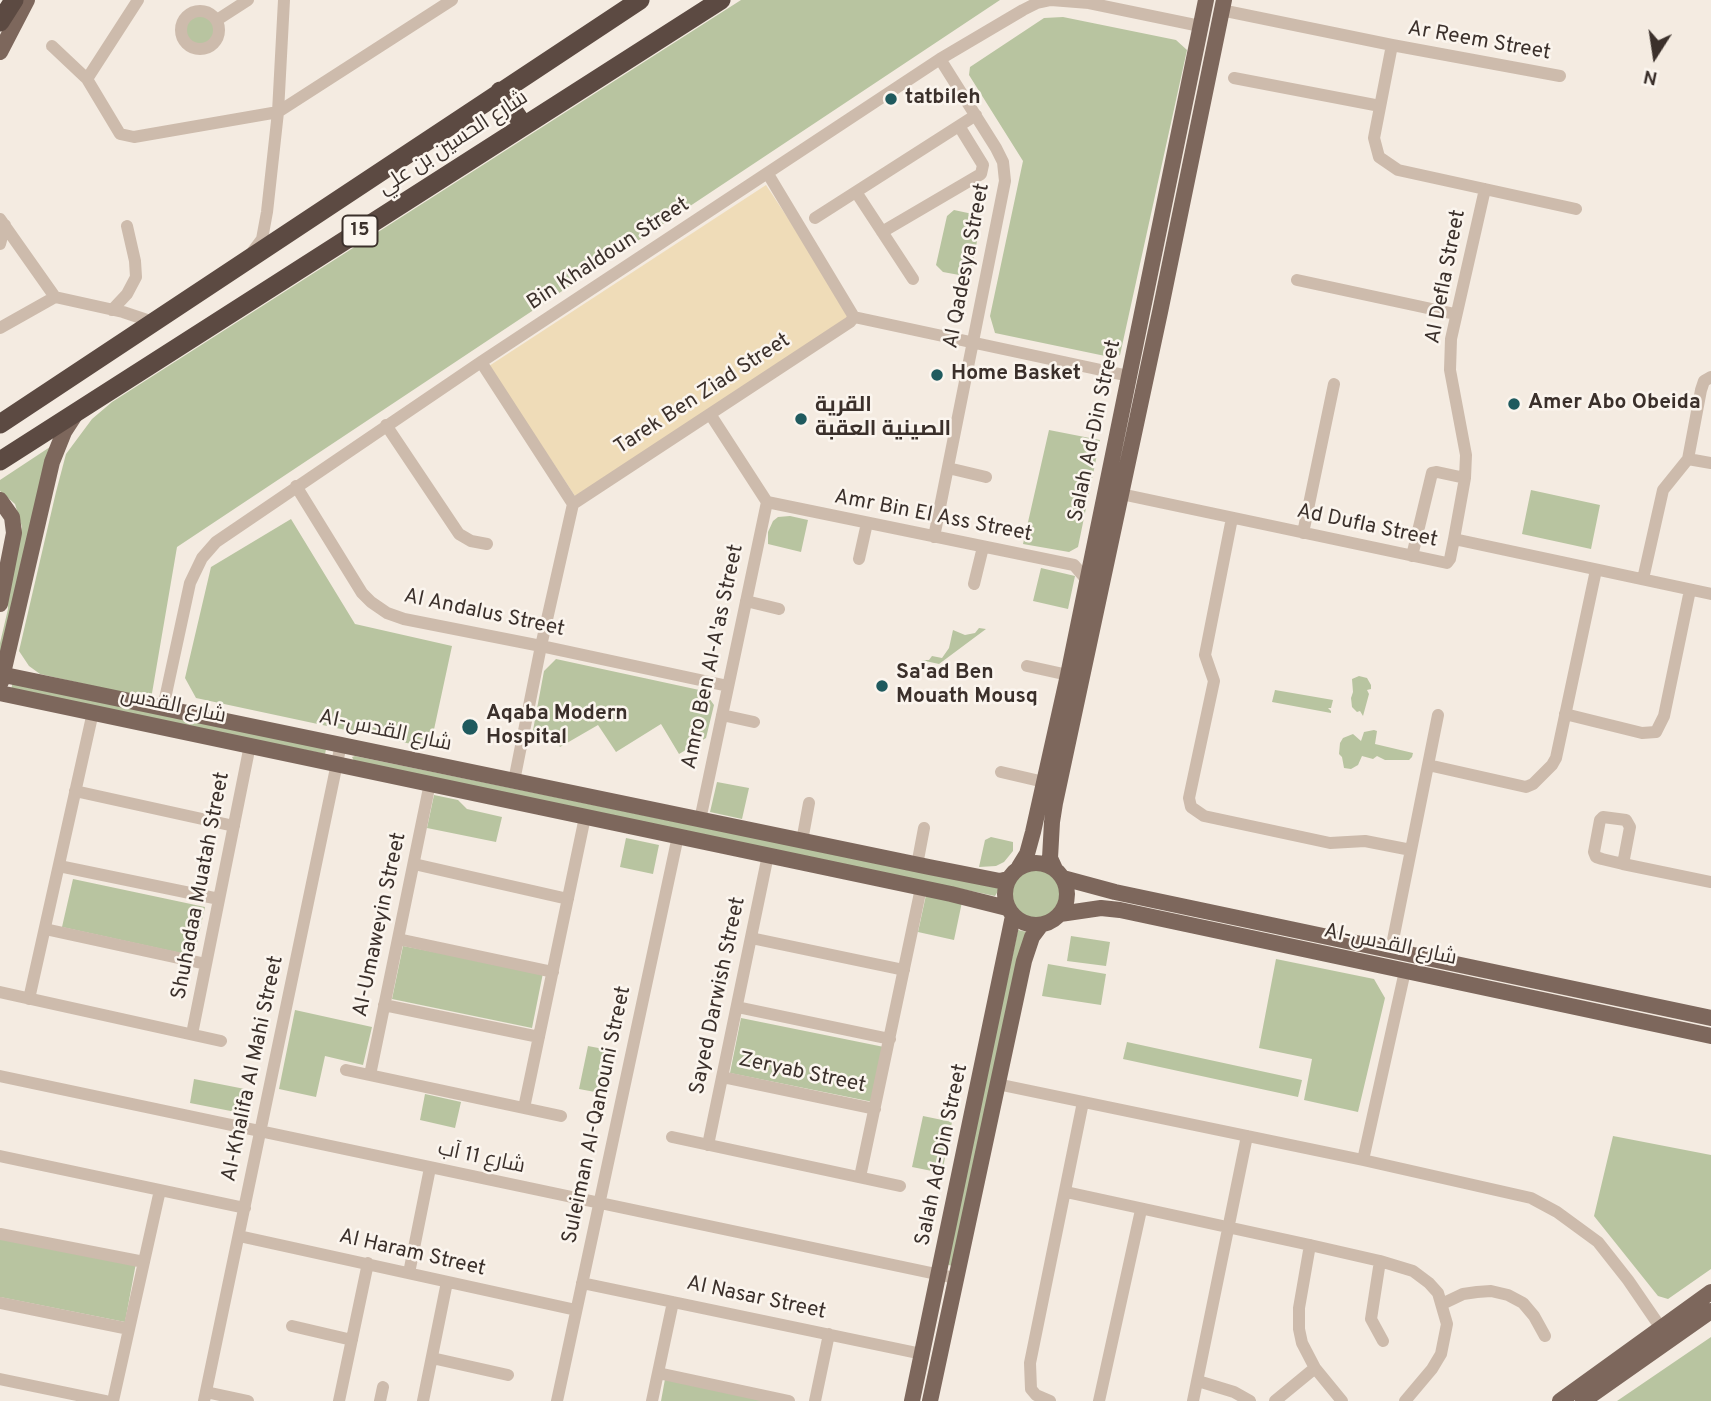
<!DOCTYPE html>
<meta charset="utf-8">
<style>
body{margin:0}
#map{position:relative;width:1711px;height:1401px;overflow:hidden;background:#f4ebe1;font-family:Overpass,sans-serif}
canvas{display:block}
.north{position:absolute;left:1620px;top:21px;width:70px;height:70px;-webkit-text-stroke:5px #fbf5ee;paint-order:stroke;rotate:192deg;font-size:19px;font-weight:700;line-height:28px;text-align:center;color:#3b302b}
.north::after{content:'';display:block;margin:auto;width:24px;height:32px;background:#3b302b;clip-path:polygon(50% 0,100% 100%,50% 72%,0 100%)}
</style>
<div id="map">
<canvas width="1711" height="1401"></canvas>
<div class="north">N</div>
</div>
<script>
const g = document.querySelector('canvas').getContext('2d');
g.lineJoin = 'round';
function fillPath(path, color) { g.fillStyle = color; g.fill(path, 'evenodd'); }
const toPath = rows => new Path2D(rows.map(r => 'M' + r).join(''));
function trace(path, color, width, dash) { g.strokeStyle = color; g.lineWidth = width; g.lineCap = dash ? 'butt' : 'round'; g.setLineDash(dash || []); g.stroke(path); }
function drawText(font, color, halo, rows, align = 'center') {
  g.font = font + ' Overpass,Cairo,sans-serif'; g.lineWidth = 5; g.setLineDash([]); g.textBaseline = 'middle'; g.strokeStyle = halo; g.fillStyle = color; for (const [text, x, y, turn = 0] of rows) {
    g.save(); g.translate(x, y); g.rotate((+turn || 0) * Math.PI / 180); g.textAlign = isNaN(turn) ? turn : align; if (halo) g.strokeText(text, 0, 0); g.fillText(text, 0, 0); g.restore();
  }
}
fillPath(toPath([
 [741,0,1000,0,177,547,151,699,40,674,29,666,19,651,56,492,66,454,92,419,112,402],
 '183 30a17 17 0 1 1 34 0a17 17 0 1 1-34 0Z',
 [1063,17,1176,40,1187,50,1120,355,1110,357,995,333,990,316,1023,161,969,75,970,67,1044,18],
 [954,210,982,216,970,277,943,272,936,265,947,216],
 [1049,430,1100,440,1078,547,1069,552,1023,544],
 [50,447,0,660,0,643,8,609,7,590,22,527,15,504,0,491,0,480],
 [1531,490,1600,505,1591,549,1522,534],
 [790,516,808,520,801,552,768,544,768,532,773,521,778,517],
 [291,519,355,624,452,646,430,748,196,698,185,678,211,567],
 [1041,568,1075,576,1068,609,1033,601],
 [979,628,986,629,939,664,921,660,929,660,932,656,942,658,949,648,953,630,965,635,975,633],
 [556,659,704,691,714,705,706,738,679,754,661,724,616,752,598,725,560,747,549,732,539,742,531,741,544,671],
 [1359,676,1367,678,1371,685,1371,689,1367,690,1369,694,1363,716,1360,711,1357,712,1352,707,1351,698,1353,692,1352,679],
 [13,681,327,745,325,754,11,690],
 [1275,690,1333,700,1331,708,1328,708,1331,711,1331,713,1272,702],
 [1374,730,1377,731,1375,744,1413,753,1412,757,1409,760,1385,760,1377,756,1373,759,1362,756,1358,765,1351,769,1344,768,1342,757,1339,754,1340,743,1343,738,1353,734,1361,741,1364,732],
 [355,756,998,888,998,891,995,896,354,761,352,757],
 [717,782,749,788,742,819,710,812],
 [434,795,458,800,467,809,502,817,496,842,427,828],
 [991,837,1013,842,1013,851,1004,862,996,866,979,867,985,840],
 [626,838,659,845,653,874,620,867],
 '1009 894a27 27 0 1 1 54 0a27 27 0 1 1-54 0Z',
 [73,879,205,907,194,956,62,927],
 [926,895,962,902,954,940,918,932],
 [1018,930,1027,932,952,1266,946,1264],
 [1071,936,1110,942,1106,966,1067,961],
 [403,946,543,973,532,1028,392,999],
 [1276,959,1374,979,1385,998,1358,1112,1304,1100,1312,1059,1259,1048],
 [1048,964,1106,974,1101,1005,1042,996],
 [295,1010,372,1027,363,1065,325,1056,316,1097,279,1089],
 [741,1018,884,1047,873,1102,730,1073],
 [1127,1042,1302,1080,1298,1097,1123,1059],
 [588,1046,614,1051,606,1094,579,1089],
 [194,1079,250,1090,246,1114,190,1103],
 [425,1094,461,1102,455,1128,420,1120],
 [923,1116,952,1122,942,1173,912,1167],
 [1613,1136,1711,1155,1711,1269,1668,1299,1658,1296,1594,1216],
 [0,1237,136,1263,125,1322,0,1297],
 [1711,1337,1711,1401,1617,1401],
 [665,1379,769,1401,661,1401]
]), '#b8c4a0');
fillPath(toPath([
 [766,185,856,321,575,496,489,366]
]), '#efdcb8');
trace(toPath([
 [1221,10,1392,45,1560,76],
 '181 30a19 19 0 1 1 38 0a19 19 0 1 1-38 0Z',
 [217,20,248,0],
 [1392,45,1374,138,1379,157,1398,170,1576,209],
 [52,46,87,79,120,134,134,137,278,112,452,0],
 [1234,78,1380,106],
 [87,79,138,0],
 [768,174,854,317],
 [856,192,913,279],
 [815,218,976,115],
 [0,219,55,297,123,312,153,322],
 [882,232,981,174,983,165,959,126],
 [0,244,5,225],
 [253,251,262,239,267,212,278,112,284,0],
 [1297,280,1455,314],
 [112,310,127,294,136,277,135,261,127,226],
 [854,317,1129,376],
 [0,328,55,297],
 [481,362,573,504],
 [1711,377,1704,381,1701,390,1688,459,1711,463],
 [710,414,767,502],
 [386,425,459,534,471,541,487,544],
 [948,468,986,477],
 [296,486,362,593,371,602,387,613,404,619,541,646,728,686],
 [1121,494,1447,563,1450,559,1454,539,1711,594],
 [767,502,1074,565,1086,579],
 [1232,518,1205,655,1214,681,1189,798,1191,807,1204,816,1330,843,1365,841,1411,850],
 [1303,533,1334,384],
 [934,537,1005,181,1003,162,996,148,940,59],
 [1454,539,1465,478,1466,455,1450,370,1451,339,1485,189],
 [1412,556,1432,473,1437,472,1465,478],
 [859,559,867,523],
 [1643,579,1663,490,1688,459],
 [974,584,983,547],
 [746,601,779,609],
 [1027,666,1068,675],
 [163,708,190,583,202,558,216,542,481,362,940,59,1023,10,1037,3,1051,0,1089,3,1200,26],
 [1565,714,1642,733,1656,732,1664,716,1690,590],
 [722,715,754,722],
 [1428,765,1526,787,1533,784,1552,765,1556,758,1596,570],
 [1001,772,1044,782],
 [514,781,541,646,573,504,850,322,854,317],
 [75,791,234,826],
 [700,820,767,502],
 [802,841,809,803],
 [414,864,568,899],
 [1623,864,1630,827,1626,820,1603,817,1600,820,1594,852,1596,857,1602,859,1623,864,1711,882],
 [917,865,924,828],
 [59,866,219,899],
 [45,929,206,964],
 [751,938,904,970],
 [398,939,553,972],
 [1391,950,1438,715],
 [0,992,221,1041],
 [29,999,93,712],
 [384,1005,539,1037],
 [737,1007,890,1039],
 [192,1034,250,745],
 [346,1070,561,1116],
 [370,1075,430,783],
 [0,1076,955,1278],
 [722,1077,875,1109],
 [997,1084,1363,1160,1531,1198,1557,1212,1598,1242,1628,1280,1665,1334],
 [524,1108,585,817],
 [672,1137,900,1186],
 [708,1145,768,855],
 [0,1156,245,1208],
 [1363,1160,1405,971],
 [860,1177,921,888],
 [1066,1192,1310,1245,1380,1261,1413,1271,1429,1283,1438,1293,1447,1324,1441,1354,1432,1369,1405,1401],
 [0,1234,144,1262],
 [239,1236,576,1310],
 [1310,1245,1299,1308,1299,1329,1302,1343,1315,1368,1342,1401],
 [1380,1261,1371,1319,1383,1341],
 [409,1273,430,1168],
 [582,1283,922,1354],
 [0,1303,129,1329],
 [1442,1304,1463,1294,1477,1292,1491,1291,1508,1295,1523,1303,1534,1316,1545,1336],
 [292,1326,352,1340],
 [432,1358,508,1375],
 [658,1373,789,1401],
 [0,1379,106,1401],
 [1198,1381,1234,1392,1250,1401],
 [206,1392,248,1401],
 [113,1401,160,1190],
 [204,1401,341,744],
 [339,1401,368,1263],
 [380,1401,383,1387],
 [423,1401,447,1282],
 [557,1401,678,836],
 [652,1401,673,1302],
 [815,1401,829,1334],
 [1050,1401,1036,1395,1031,1389,1030,1363,1083,1102],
 [1099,1401,1141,1210],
 [1193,1401,1247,1136],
 [1275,1401,1315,1368]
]), '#cdbbac', 12);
trace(toPath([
 [0,52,27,0],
 [0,500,12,517,14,533,0,604],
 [0,674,929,867,1000,881,1008,879],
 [1,682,52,462,64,432,75,415],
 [0,693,951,894,1007,908],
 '1005 894a31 31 0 1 1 62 0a31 31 0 1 1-62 0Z',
 [1019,867,1027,854,1033,832,1068,675,1206,0],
 [1055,869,1050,858,1052,822,1055,803,1160,312,1224,0],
 [1063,878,1115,892,1711,1018],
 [1060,914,1101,908,1120,910,1711,1036],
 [912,1401,1013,916],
 [930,1401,1024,961,1032,937,1041,925],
 [1560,1401,1711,1292],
 [1583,1401,1711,1311]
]), '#7d675c', 16);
trace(toPath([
 [0,22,14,0],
 [500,91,524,126],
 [0,424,640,0],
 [0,461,721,0]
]), '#5c4a42', 19);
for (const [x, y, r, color] of [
 [891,99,7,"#1f5a5e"],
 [937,375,7,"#1f5a5e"],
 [1514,404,7,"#1f5a5e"],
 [801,419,7,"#1f5a5e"],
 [882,686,7,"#1f5a5e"],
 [470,727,9,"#1f5a5e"]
]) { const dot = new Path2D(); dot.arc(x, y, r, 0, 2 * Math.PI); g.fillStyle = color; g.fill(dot); trace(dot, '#fbf5ee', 2.5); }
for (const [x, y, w] of [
 [360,231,35]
]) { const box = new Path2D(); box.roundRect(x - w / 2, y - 15.5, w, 31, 5); g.fillStyle = '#fbf5ee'; g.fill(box); trace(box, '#3b302b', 2); }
drawText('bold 19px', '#3b302b', null, [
 ["15",360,231]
]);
drawText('21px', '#3b302b', '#fbf5ee', [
 ["Ar Reem Street",1479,42,10],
 ["شارع الحسين بن علي",454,144,-33],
 ["Bin Khaldoun Street",609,255,-33],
 ["Al Qadesya Street",968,266,-79],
 ["Al Defla Street",1447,277,-79],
 ["Tarek Ben Ziad Street",703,395,-33],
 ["Salah Ad-Din Street",1096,431,-78],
 ["Amr Bin El Ass Street",933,517,11],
 ["Ad Dufla Street",1367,527,12],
 ["Al Andalus Street",484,614,12],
 ["Amro Ben Al-A'as Street",714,657,-78],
 ["شارع القدس",173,707,12],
 ["Al-شارع القدس",385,732,12],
 ["Shuhadaa Muatah Street",202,886,-79],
 ["Al-Umaweyin Street",381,925,-78],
 ["Al-شارع القدس",1390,946,12],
 ["Sayed Darwish Street",719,996,-78],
 ["Al-Khalifa Al Mahi Street",254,1069,-78],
 ["Zeryab Street",802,1074,12],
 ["Suleiman Al-Qanouni Street",598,1115,-78],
 ["Salah Ad-Din Street",943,1155,-78],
 ["شارع 11 آب",481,1159,12],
 ["Al Haram Street",412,1254,13],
 ["Al Nasar Street",756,1299,12]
]);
drawText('bold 21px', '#3b302b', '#fbf5ee', [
 ["tatbileh",905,99],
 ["Home Basket",951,375],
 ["Amer Abo Obeida",1528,404],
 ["القرية",815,407],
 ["الصينية العقبة",815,431],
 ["Sa'ad Ben",896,674],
 ["Mouath Mousq",896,698],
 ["Aqaba Modern",486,715],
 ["Hospital",486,739]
], 'left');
</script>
